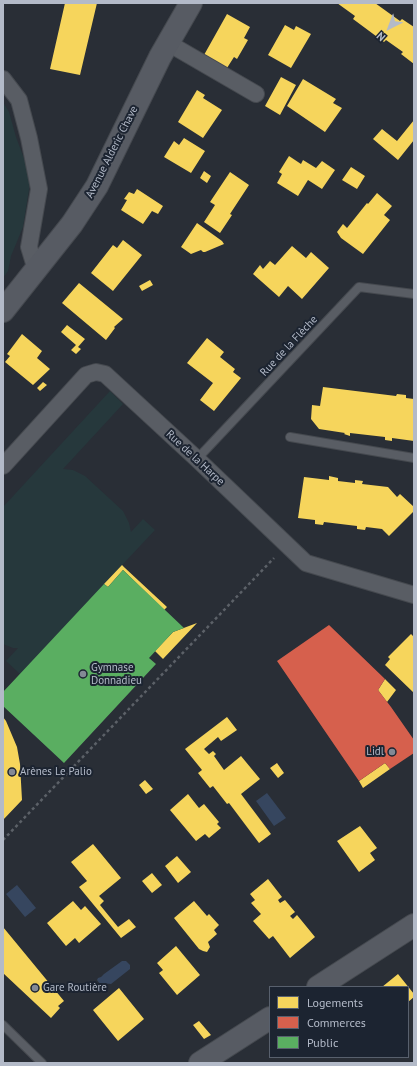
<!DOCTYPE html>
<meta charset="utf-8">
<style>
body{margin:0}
#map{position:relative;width:417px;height:1066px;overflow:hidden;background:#292e36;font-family:"PT Sans",sans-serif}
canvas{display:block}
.frame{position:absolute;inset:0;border:4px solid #b3bac8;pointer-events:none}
.legend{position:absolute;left:269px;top:986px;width:140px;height:72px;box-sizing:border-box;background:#1c2431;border:1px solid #58606d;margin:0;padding:5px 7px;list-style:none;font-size:12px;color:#b3bac8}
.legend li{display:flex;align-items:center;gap:8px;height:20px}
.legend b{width:20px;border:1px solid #58606d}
.north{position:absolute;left:369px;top:8px;width:40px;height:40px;-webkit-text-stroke:3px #1c2431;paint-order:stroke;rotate:222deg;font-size:11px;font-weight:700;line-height:16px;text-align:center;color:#b3bac8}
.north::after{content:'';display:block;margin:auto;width:14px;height:18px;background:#b3bac8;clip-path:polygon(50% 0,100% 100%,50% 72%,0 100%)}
</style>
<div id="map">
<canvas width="417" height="1066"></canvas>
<div class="frame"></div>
<ul class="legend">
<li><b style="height:11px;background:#f6d55c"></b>Logements</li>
<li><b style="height:11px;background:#d6604d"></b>Commerces</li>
<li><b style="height:11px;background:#5aae61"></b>Public</li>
</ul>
<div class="north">N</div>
</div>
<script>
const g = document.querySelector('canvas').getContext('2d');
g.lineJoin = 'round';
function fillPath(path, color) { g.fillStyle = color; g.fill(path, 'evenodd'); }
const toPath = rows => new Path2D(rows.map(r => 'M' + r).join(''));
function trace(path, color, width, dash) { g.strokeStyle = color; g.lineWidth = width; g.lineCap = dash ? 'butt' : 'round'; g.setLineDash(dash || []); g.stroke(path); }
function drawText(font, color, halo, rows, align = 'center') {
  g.font = font + ' "PT Sans",sans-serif'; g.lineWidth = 4; g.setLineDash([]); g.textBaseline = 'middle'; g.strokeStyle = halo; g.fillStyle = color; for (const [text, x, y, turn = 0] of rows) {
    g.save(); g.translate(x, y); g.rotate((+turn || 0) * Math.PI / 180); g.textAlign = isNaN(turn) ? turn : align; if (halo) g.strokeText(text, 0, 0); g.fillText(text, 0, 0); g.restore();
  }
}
fillPath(toPath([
 [3,102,9,112,16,137,31,177,23,227,11,256,8,271,3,278],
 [110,391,123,404,63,469,73,470,85,476,123,511,129,523,131,532,143,519,155,530,20,674,6,661,18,648,13,648,3,644,3,507]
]), '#26383c');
fillPath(toPath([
 [267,793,286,818,274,826,256,801],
 [17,885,36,908,25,917,6,894],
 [122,961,126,961,130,965,130,969,111,984,102,983,100,984,97,980,98,978,101,977,104,974]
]), '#36465f');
fillPath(toPath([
 [65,3,97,3,80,75,50,69],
 [337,3,375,3,400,21,402,19,414,27,414,64,401,54,403,52,386,40,384,42,353,19,355,16],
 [227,14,250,27,244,38,248,40,237,59,234,57,227,68,204,55],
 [285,25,294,30,296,26,311,34,291,68,268,55],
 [281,77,296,85,280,115,265,106],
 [303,79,336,99,333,103,342,108,325,132,287,106],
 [197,90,205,95,203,98,222,110,203,138,178,122],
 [414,120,414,140,398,160,373,139,382,129,397,141],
 [184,138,205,151,191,173,164,157,174,141,179,145],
 [289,156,301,164,303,160,316,168,322,161,335,170,322,189,308,180,298,196,277,183,282,174,279,172],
 [351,167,365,176,357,189,342,180],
 [204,171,211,176,207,183,200,178],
 [230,172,249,185,230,214,232,215,220,233,204,222,215,205,210,202],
 [137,189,163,206,158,214,152,211,143,224,121,210,127,200,124,199,129,192,134,194],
 [377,193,392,206,384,215,390,220,363,254,341,238,337,232,343,224,347,228,367,203,368,204],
 [197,223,222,241,224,244,205,252,203,252,201,250,191,254,181,247],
 [123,240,142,255,113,291,91,273,113,245,117,248],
 [292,246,306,258,311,252,329,268,302,299,288,286,279,297,253,274,260,265,263,269,270,261,275,265],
 [150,280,153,285,142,291,139,286],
 [79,283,123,319,114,327,115,328,106,340,62,303],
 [67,325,85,339,78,347,81,349,76,354,71,350,76,345,61,332],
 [22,334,42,351,37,358,50,369,33,385,5,362,10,356,7,354],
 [207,338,224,352,220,357,235,369,233,372,241,378,214,411,200,400,213,383,187,363],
 [43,382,47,385,40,391,37,388],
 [323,387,396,396,397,394,406,395,406,398,414,399,414,441,392,438,392,441,385,440,385,437,350,433,350,436,344,434,345,433,319,429,311,419,312,405,320,406],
 [329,476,338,478,338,481,355,483,355,480,363,481,362,484,388,487,397,497,400,494,414,507,414,511,389,536,382,529,366,527,365,530,357,529,357,526,324,522,323,525,315,524,315,520,298,518,304,477,329,480],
 [122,565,125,568,167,607,164,610,123,570,108,587,104,584],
 [197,623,163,659,155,651,173,632],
 [411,634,414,637,414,693,385,665,390,659,388,657],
 [385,679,396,690,387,702,378,690],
 [3,717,6,721,17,747,20,764,22,800,3,820],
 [227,717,237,730,221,741,218,737,204,749,209,754,213,751,216,754,214,756,224,770,241,756,260,779,241,794,271,834,259,843,229,803,227,804,213,786,210,788,198,773,202,770,185,749],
 [277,763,284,773,278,778,270,768],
 [385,763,390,769,363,788,359,781],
 [145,780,153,789,146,794,139,785],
 [188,794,199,808,204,804,219,822,217,824,221,828,209,838,205,834,196,841,170,810],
 [360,826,377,848,370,853,375,860,359,872,337,841],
 [93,844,121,878,99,896,104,901,100,905,118,927,129,919,136,927,121,938,79,887,87,881,71,862],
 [177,856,191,872,178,883,165,866],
 [152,873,162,885,152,893,142,881],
 [268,879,282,897,278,900,280,903,285,900,295,912,290,916,293,919,297,915,315,937,290,958,273,936,269,939,253,921,261,914,251,903,255,900,250,894],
 [73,901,81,910,85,906,101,924,79,943,75,938,66,946,47,923],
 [194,901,207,916,209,914,219,925,214,930,217,934,208,942,210,947,207,952,203,951,199,949,174,918],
 [3,927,64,1001,58,1006,60,1008,51,1018,3,973],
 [176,946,200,975,177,995,159,973,163,970,157,963],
 [398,974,414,994,414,997,408,1002,408,987,382,987],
 [119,988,144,1019,118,1041,93,1010],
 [199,1021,211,1035,204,1039,193,1025]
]), '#f6d55c');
fillPath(toPath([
 [329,625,385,679,378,690,391,707,414,740,414,753,390,769,385,763,359,781,277,661]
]), '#d6604d');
fillPath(toPath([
 [123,570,184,628,173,632,149,658,156,664,64,763,3,706,3,692,104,584,108,587]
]), '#5aae61');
const lane = toPath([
 [290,437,414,458],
 [197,459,359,287,414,294],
 [3,1025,42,1063]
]);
const street = toPath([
 [168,43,256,94],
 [3,79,19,100,29,138,39,189,29,247,36,270],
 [3,466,86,375,96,372,105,374,197,459,306,563,414,595]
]);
const secondary = toPath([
 [3,311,72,224,97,186,160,57,191,3],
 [318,987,414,925],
 [200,1063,270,1018]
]);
trace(lane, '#45494f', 10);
trace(street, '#45494f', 18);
trace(secondary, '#45494f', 24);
trace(toPath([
 [3,840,274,558]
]), '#5c6168', 2.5, [3, 3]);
trace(lane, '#595d64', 8);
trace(street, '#595d64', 16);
trace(secondary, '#575b63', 22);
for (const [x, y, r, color] of [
 [83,674,4,"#838995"],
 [392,752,4,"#838995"],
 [12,772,4,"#838995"],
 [35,988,4,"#838995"]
]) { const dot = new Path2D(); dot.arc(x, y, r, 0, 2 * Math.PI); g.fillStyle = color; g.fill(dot); trace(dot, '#1c2431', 1.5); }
drawText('11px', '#b3bac8', '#1c2431', [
 ["Avenue Alderic Chave",112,152,-63],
 ["Rue de la Flèche",289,346,-47],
 ["Rue de la Harpe",195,458,43]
]);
drawText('11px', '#b3bac8', '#1c2431', [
 ["Gymnase",91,668],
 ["Donnadieu",91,681],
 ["Lidl",384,752,"right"],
 ["Arènes Le Palio",20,772],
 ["Gare Routière",43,988]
], 'left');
</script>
